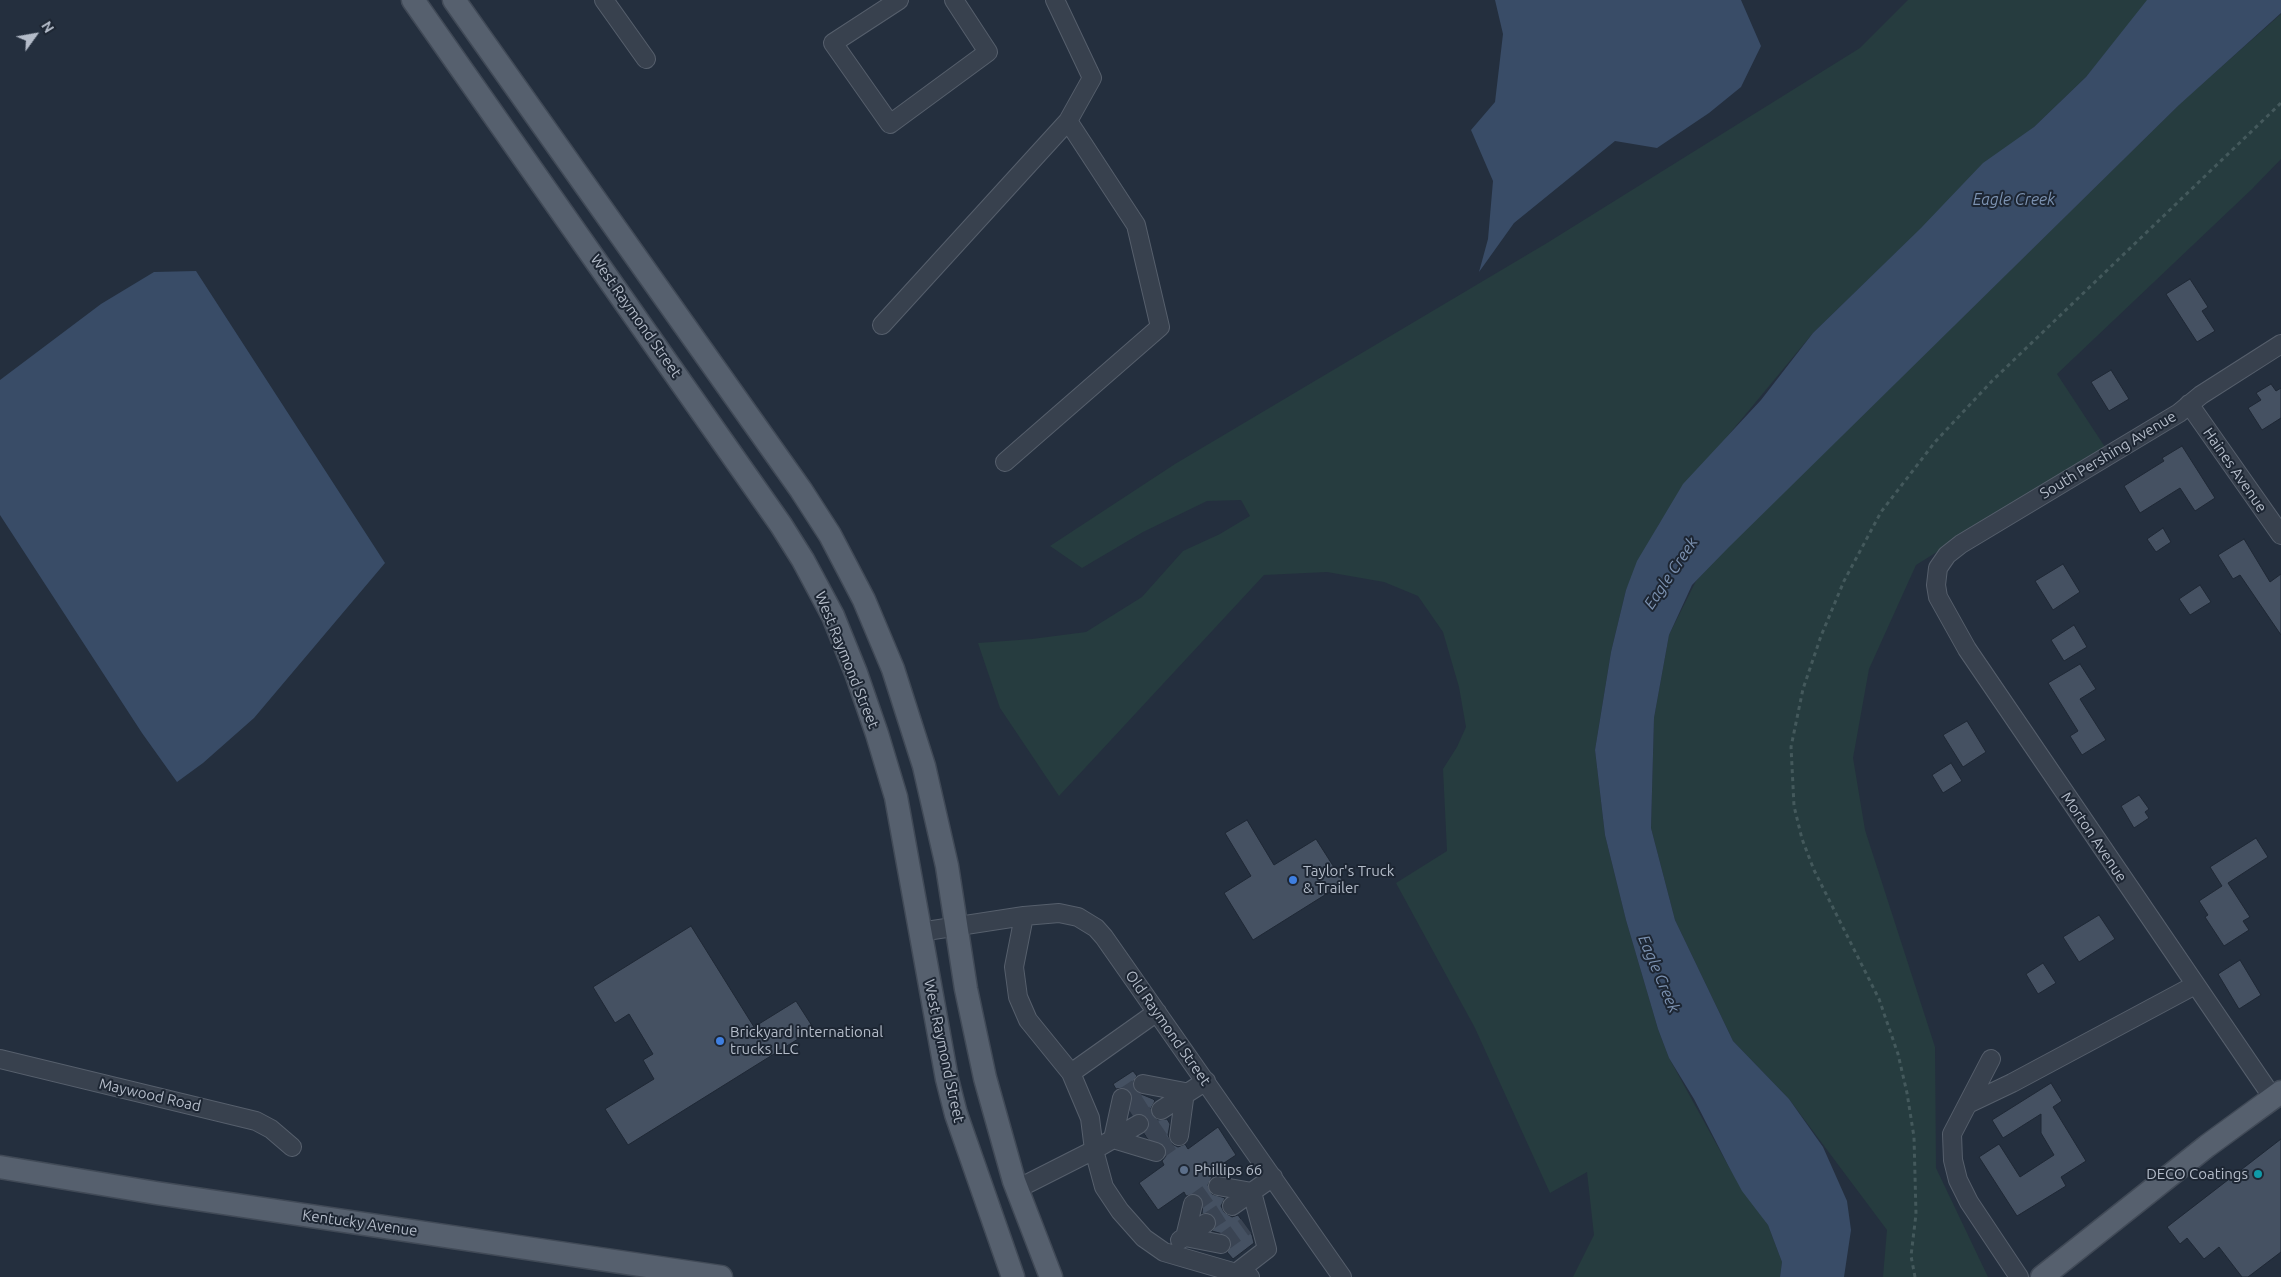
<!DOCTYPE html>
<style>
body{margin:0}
#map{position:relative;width:2281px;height:1277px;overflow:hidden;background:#242f3e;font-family:Ubuntu,sans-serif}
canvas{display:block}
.north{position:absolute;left:10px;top:10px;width:50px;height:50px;-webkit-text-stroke:4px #1d2633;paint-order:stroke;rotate:58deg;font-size:14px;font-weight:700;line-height:20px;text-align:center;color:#b4bcc9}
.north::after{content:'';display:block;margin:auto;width:18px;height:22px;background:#b4bcc9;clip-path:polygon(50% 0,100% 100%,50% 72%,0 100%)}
</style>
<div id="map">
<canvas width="2281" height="1277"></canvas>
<div class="north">N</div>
</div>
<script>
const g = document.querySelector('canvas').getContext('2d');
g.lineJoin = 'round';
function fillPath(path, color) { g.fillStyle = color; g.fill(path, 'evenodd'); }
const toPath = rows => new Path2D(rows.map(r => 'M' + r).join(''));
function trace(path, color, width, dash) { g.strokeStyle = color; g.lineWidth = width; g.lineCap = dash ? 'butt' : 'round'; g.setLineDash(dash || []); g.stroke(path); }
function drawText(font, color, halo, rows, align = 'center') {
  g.font = font + ' Ubuntu,sans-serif'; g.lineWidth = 4; g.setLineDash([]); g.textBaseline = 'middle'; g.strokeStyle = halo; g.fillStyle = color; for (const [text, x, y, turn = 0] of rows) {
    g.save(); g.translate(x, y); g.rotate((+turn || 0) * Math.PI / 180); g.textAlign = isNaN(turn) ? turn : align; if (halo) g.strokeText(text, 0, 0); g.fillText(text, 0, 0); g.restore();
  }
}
fillPath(toPath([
 [1908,0,2149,0,2086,77,2034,127,1928,222,1813,333,1716,450,1659,524,1626,590,1611,652,1595,750,1605,835,1626,920,1658,1029,1669,1058,1729,1167,1768,1225,1782,1262,1780,1277,1573,1277,1594,1235,1587,1172,1550,1193,1475,1028,1396,883,1447,851,1443,769,1457,747,1466,727,1459,687,1443,632,1418,596,1384,582,1327,572,1264,575,1059,796,1000,708,978,643,1032,639,1086,632,1142,597,1183,551,1220,534,1250,516,1241,500,1207,501,1143,532,1082,568,1050,546,1175,464,1547,243,1860,48],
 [2281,14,2281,159,2252,189,2057,374,2105,447,1916,565,1869,669,1853,758,1865,830,1935,1047,1936,1168,1988,1277,1883,1277,1887,1230,1789,1099,1733,1041,1675,920,1651,828,1654,718,1669,635,1696,581,1732,543,2186,98]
]), '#263c3f');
fillPath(toPath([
 [1495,0,1741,0,1761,46,1741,87,1709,113,1657,148,1615,141,1514,223,1479,272,1488,239,1493,181,1471,130,1495,102,1503,34],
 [2147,0,2281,0,2281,13,2179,105,1729,547,1692,585,1669,635,1654,718,1651,828,1675,920,1733,1041,1789,1099,1823,1147,1847,1201,1851,1230,1844,1277,1780,1277,1782,1262,1768,1225,1742,1191,1729,1167,1694,1099,1669,1058,1658,1029,1626,920,1605,835,1595,750,1611,652,1626,590,1637,561,1683,484,1761,400,1813,333,1921,228,1983,163,2034,127,2086,77],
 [196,271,385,563,254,718,203,763,177,782,142,733,0,515,0,380,101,304,154,272]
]), '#394c67');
const building = toPath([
 [2190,279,2208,307,2202,311,2215,331,2197,342,2166,294,2190,279],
 [2111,370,2129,399,2109,411,2091,382,2111,370],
 [2271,384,2276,391,2281,388,2281,418,2262,430,2248,408,2261,400,2256,393,2271,384],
 [2182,446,2215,498,2195,511,2180,488,2140,513,2124,486,2164,461,2162,458,2182,446],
 [2163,528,2171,542,2156,552,2147,539,2163,528],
 [2244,539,2270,582,2281,574,2281,635,2240,575,2233,579,2218,555,2244,539],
 [2063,564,2080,592,2053,610,2035,581,2063,564],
 [2200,585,2211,602,2190,615,2179,599,2200,585],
 [2074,625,2087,647,2064,661,2051,640,2074,625],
 [2080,664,2096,689,2080,699,2106,740,2082,755,2070,736,2078,731,2048,683,2080,664],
 [1967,721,1986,752,1963,767,1943,735,1967,721],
 [1951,763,1962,781,1943,793,1932,775,1951,763],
 [2139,795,2149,809,2145,812,2149,818,2134,828,2121,806,2139,795],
 [1247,820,1274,865,1316,839,1344,883,1253,940,1224,893,1251,876,1225,833,1247,820],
 [2256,838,2268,857,2228,883,2250,917,2243,921,2249,930,2224,946,2205,917,2208,915,2199,901,2222,886,2210,867,2256,838],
 [2099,915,2115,939,2079,962,2063,937,2099,915],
 [691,926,754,1027,796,1001,814,1029,628,1145,605,1109,654,1079,643,1060,653,1054,629,1014,615,1023,593,987,691,926],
 [2240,960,2261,995,2239,1009,2218,974,2240,960],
 [2043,963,2056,983,2038,994,2026,974,2043,963],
 [1133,1071,1137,1076,1133,1082,1133,1088,1136,1092,1153,1099,1155,1101,1150,1110,1152,1115,1157,1120,1167,1119,1170,1124,1168,1135,1172,1144,1178,1147,1185,1144,1188,1149,1218,1127,1236,1155,1209,1173,1212,1177,1208,1185,1212,1194,1225,1198,1221,1206,1224,1212,1232,1217,1238,1215,1252,1235,1254,1243,1233,1259,1227,1252,1231,1246,1231,1240,1223,1234,1212,1231,1217,1223,1215,1218,1210,1213,1202,1214,1203,1201,1200,1196,1195,1194,1186,1196,1184,1192,1158,1210,1139,1183,1164,1165,1162,1161,1166,1156,1166,1150,1163,1144,1147,1138,1144,1133,1150,1124,1148,1118,1139,1113,1133,1115,1130,1111,1132,1100,1129,1091,1124,1088,1116,1089,1113,1084,1133,1071],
 [2051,1083,2062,1101,2053,1107,2086,1161,2061,1177,2066,1186,2017,1216,1979,1157,1999,1144,2020,1177,2054,1155,2041,1133,2041,1114,2003,1138,1992,1120,2051,1083],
 [2281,1139,2281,1252,2248,1277,2242,1277,2219,1247,2204,1259,2187,1238,2180,1244,2167,1227,2281,1139]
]);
fillPath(building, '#455162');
trace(building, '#1f2835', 1);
trace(toPath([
 [1122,1098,1143,1084],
 [1131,1113,1153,1099],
 [1139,1124,1161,1110],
 [1147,1137,1169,1122],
 [1156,1152,1179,1136],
 [1193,1204,1218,1186],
 [1206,1223,1232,1206],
 [1221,1244,1246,1226]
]), '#3a4453', 18, [18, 9]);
const minor = toPath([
 [604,0,646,59],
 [899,0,833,43,890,124,988,52,954,0],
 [882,325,1068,121,1092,78,1055,0],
 [2189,404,2281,535],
 [1005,462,1160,327,1136,225,1068,121],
 [1024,916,1014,967,1018,997,1028,1020,1071,1073],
 [920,932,1024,916,1059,913,1078,917,1096,928,1104,937,1342,1277],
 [0,1059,256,1121,271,1129,292,1147],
 [1991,1059,1952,1134,1953,1160,1958,1180,1969,1202,2019,1277],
 [1143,1084,1185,1092],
 [2273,1098,1967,649,1938,597,1936,585,1938,568,1947,555,1961,544,2179,413,2201,395,2281,344],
 [1968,1104,2012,1083,2195,985],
 [1161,1110,1206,1081],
 [1139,1124,1094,1150,1104,1187,1120,1211,1144,1238,1164,1252,1250,1277],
 [1179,1136,1185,1092],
 [1113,1139,1156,1152],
 [1113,1139,1122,1098],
 [1218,1186,1252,1192],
 [1017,1189,1094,1150,1090,1118,1071,1073,1157,1012],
 [1193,1204,1185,1237,1221,1244],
 [1232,1206,1273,1177],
 [1180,1240,1206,1223],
 [1236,1273,1267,1249,1252,1192]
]);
const major = toPath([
 [413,0,781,525,803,560,833,616,856,673,877,734,896,797,947,1079,956,1114,1013,1277],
 [454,0,801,490,830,535,864,600,893,669,924,766,947,866,966,989,985,1078,1014,1181,1051,1277],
 [0,1167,156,1193,721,1277],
 [2042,1277,2207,1146,2281,1092]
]);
trace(minor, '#565f6c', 20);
trace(major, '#414a57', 25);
trace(toPath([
 [1915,1277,1911,1256,1916,1214,1914,1137,1907,1093,1898,1054,1879,999,1814,870,1802,839,1794,806,1791,747,1803,689,1821,636,1844,581,1881,512,1935,442,1992,381,2281,103]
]), '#44595c', 3, [4, 4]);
trace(minor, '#38414e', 18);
trace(major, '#56606e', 22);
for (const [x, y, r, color] of [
 [1293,880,5,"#3f7fe0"],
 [720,1041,5,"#3f7fe0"],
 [1184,1170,5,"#5c6f8a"],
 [2258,1174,5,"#0f9aa8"]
]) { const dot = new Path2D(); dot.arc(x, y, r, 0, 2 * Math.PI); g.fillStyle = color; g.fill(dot); trace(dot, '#1d2633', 2); }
drawText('15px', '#b4bcc9', '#1d2633', [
 ["West Raymond Street",636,316,55],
 ["South Pershing Avenue",2108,455,-31],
 ["Haines Avenue",2235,470,55],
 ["West Raymond Street",847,660,68],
 ["Morton Avenue",2094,837,56],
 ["Old Raymond Street",1168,1028,55],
 ["West Raymond Street",944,1051,78],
 ["Maywood Road",150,1095,13],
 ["Kentucky Avenue",360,1223,8]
]);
drawText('15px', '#b4bcc9', '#1d2633', [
 ["Taylor's Truck",1303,871],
 ["& Trailer",1303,888],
 ["Brickyard international",730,1032],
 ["trucks LLC",730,1049],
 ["Phillips 66",1194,1170],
 ["DECO Coatings",2248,1174,"right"]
], 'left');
drawText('italic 16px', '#7c92b1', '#1d2633', [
 ["Eagle Creek",2014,200],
 ["Eagle Creek",1671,573,-56],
 ["Eagle Creek",1659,974,67]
]);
</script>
